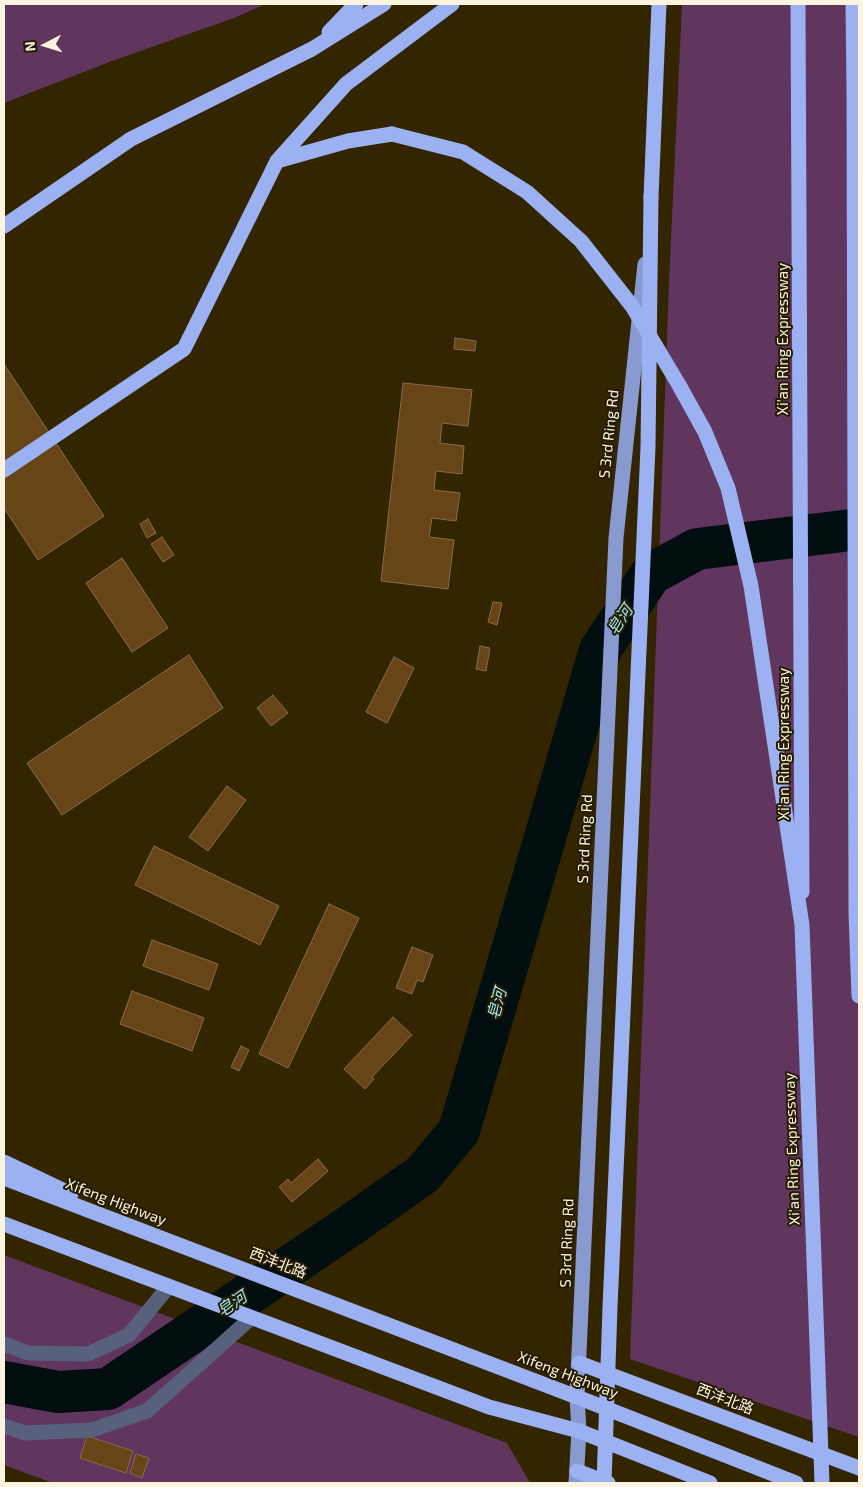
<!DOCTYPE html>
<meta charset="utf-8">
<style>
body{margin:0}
#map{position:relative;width:863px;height:1487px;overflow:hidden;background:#322500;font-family:"Exo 2",sans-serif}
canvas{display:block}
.frame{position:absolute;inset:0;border:5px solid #fcf4df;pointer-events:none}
.north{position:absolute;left:20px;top:20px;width:50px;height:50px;-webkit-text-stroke:4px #261c01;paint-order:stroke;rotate:265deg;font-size:14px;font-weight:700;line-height:20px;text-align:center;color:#fcf4df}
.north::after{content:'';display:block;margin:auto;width:18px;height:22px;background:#fcf4df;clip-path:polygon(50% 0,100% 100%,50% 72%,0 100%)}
</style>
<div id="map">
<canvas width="863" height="1487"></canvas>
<div class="frame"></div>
<div class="north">N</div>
</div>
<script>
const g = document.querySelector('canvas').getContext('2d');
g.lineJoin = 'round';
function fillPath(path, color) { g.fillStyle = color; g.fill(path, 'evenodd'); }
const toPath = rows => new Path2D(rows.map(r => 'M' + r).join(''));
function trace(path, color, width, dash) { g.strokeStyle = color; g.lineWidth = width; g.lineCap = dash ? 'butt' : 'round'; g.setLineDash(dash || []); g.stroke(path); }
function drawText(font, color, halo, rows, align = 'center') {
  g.font = font + ' "Exo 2","Noto Sans SC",sans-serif'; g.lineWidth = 4; g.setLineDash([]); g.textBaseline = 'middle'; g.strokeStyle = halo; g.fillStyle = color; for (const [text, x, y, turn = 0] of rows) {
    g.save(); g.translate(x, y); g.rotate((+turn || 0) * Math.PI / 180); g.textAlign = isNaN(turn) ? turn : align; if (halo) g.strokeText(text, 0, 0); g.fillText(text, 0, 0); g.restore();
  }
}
fillPath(toPath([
 [4,4,265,4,234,18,112,61,4,103],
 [682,4,859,4,859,1437,630,1359,669,282],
 [4,1255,507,1443,530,1483,53,1483,4,1465]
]), '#61365e');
trace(toPath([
 [4,1382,58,1392,108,1389,351,1225,423,1174,459,1131,600,650,651,574,697,549,859,529]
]), '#030e11', 42);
const building = toPath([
 [455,338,476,341,475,351,454,349,455,338],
 [4,364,104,516,38,560,4,508,4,364],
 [403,383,472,390,468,426,442,423,440,443,464,446,462,474,436,471,434,490,460,493,456,521,432,518,429,537,454,540,448,589,381,581,403,383],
 [148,519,156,533,147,538,140,524,148,519],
 [162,537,174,555,163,562,151,544,162,537],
 [122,558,168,628,132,652,86,583,122,558],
 [493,602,502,603,497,625,488,622,493,602],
 [480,646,490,648,486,671,476,669,480,646],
 [189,655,223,708,62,815,27,763,189,655],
 [394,657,414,668,387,723,366,712,394,657],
 [273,695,288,713,271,726,257,708,273,695],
 [227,786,246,800,208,851,189,837,227,786],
 [154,846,279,906,260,945,135,885,154,846],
 [329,904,359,918,288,1068,259,1054,329,904],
 [152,940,218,964,209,990,143,966,152,940],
 [412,947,433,955,423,982,417,980,412,994,396,988,412,947],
 [132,991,204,1018,192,1051,120,1024,132,991],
 [393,1017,412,1035,372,1077,374,1079,365,1089,344,1069,393,1017],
 [241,1046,249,1050,239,1071,231,1067,241,1046],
 [318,1159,328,1171,292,1202,279,1187,288,1179,291,1183,318,1159],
 [87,1436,133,1451,126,1473,80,1458,87,1436],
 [136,1454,149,1458,142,1478,130,1473,136,1454]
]);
fillPath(building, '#684517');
trace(building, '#886c4d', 1);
trace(toPath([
 [4,1344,28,1353,88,1354,129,1335,168,1287],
 [4,1426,25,1433,92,1430,147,1411,250,1319]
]), '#58617b', 15);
trace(toPath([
 [576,1483,579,1431,577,1397,616,538,645,264]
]), '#889ad0', 15);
trace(toPath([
 [798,4,802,892],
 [853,4,854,91,856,913,859,996],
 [329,32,356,4],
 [277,161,348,141,392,134],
 [651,197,659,4],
 [4,226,131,139,312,49,384,4],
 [4,470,184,349,277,161,346,84,452,4],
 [4,1162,71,1194],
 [4,1178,577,1397,796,1483],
 [4,1224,489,1407,579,1431,710,1483],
 [579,1363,859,1468],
 [577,1471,608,1483]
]), '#9bb1f2', 15);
trace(toPath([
 [392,134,463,152,527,192,581,241,632,306,679,385,705,432,728,488,751,586,802,925,822,1483],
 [604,1483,610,1307,648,447,651,197]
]), '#9bb1f2', 15);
drawText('15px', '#fcf4df', '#261c01', [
 ["Xi'an Ring Expressway",783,339,-90],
 ["S 3rd Ring Rd",609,434,-84],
 ["Xi'an Ring Expressway",784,744,-90],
 ["S 3rd Ring Rd",585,839,-87],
 ["Xi'an Ring Expressway",792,1149,-92],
 ["Xifeng Highway",116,1202,21],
 ["S 3rd Ring Rd",567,1243,-88],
 ["西沣北路",278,1263,21],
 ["Xifeng Highway",568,1375,21],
 ["西沣北路",725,1399,21]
]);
drawText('italic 16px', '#9ee9f6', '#261c01', [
 ["皂河",620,620,-56],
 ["皂河",497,1004,-74],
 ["皂河",232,1304,-34]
]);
</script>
